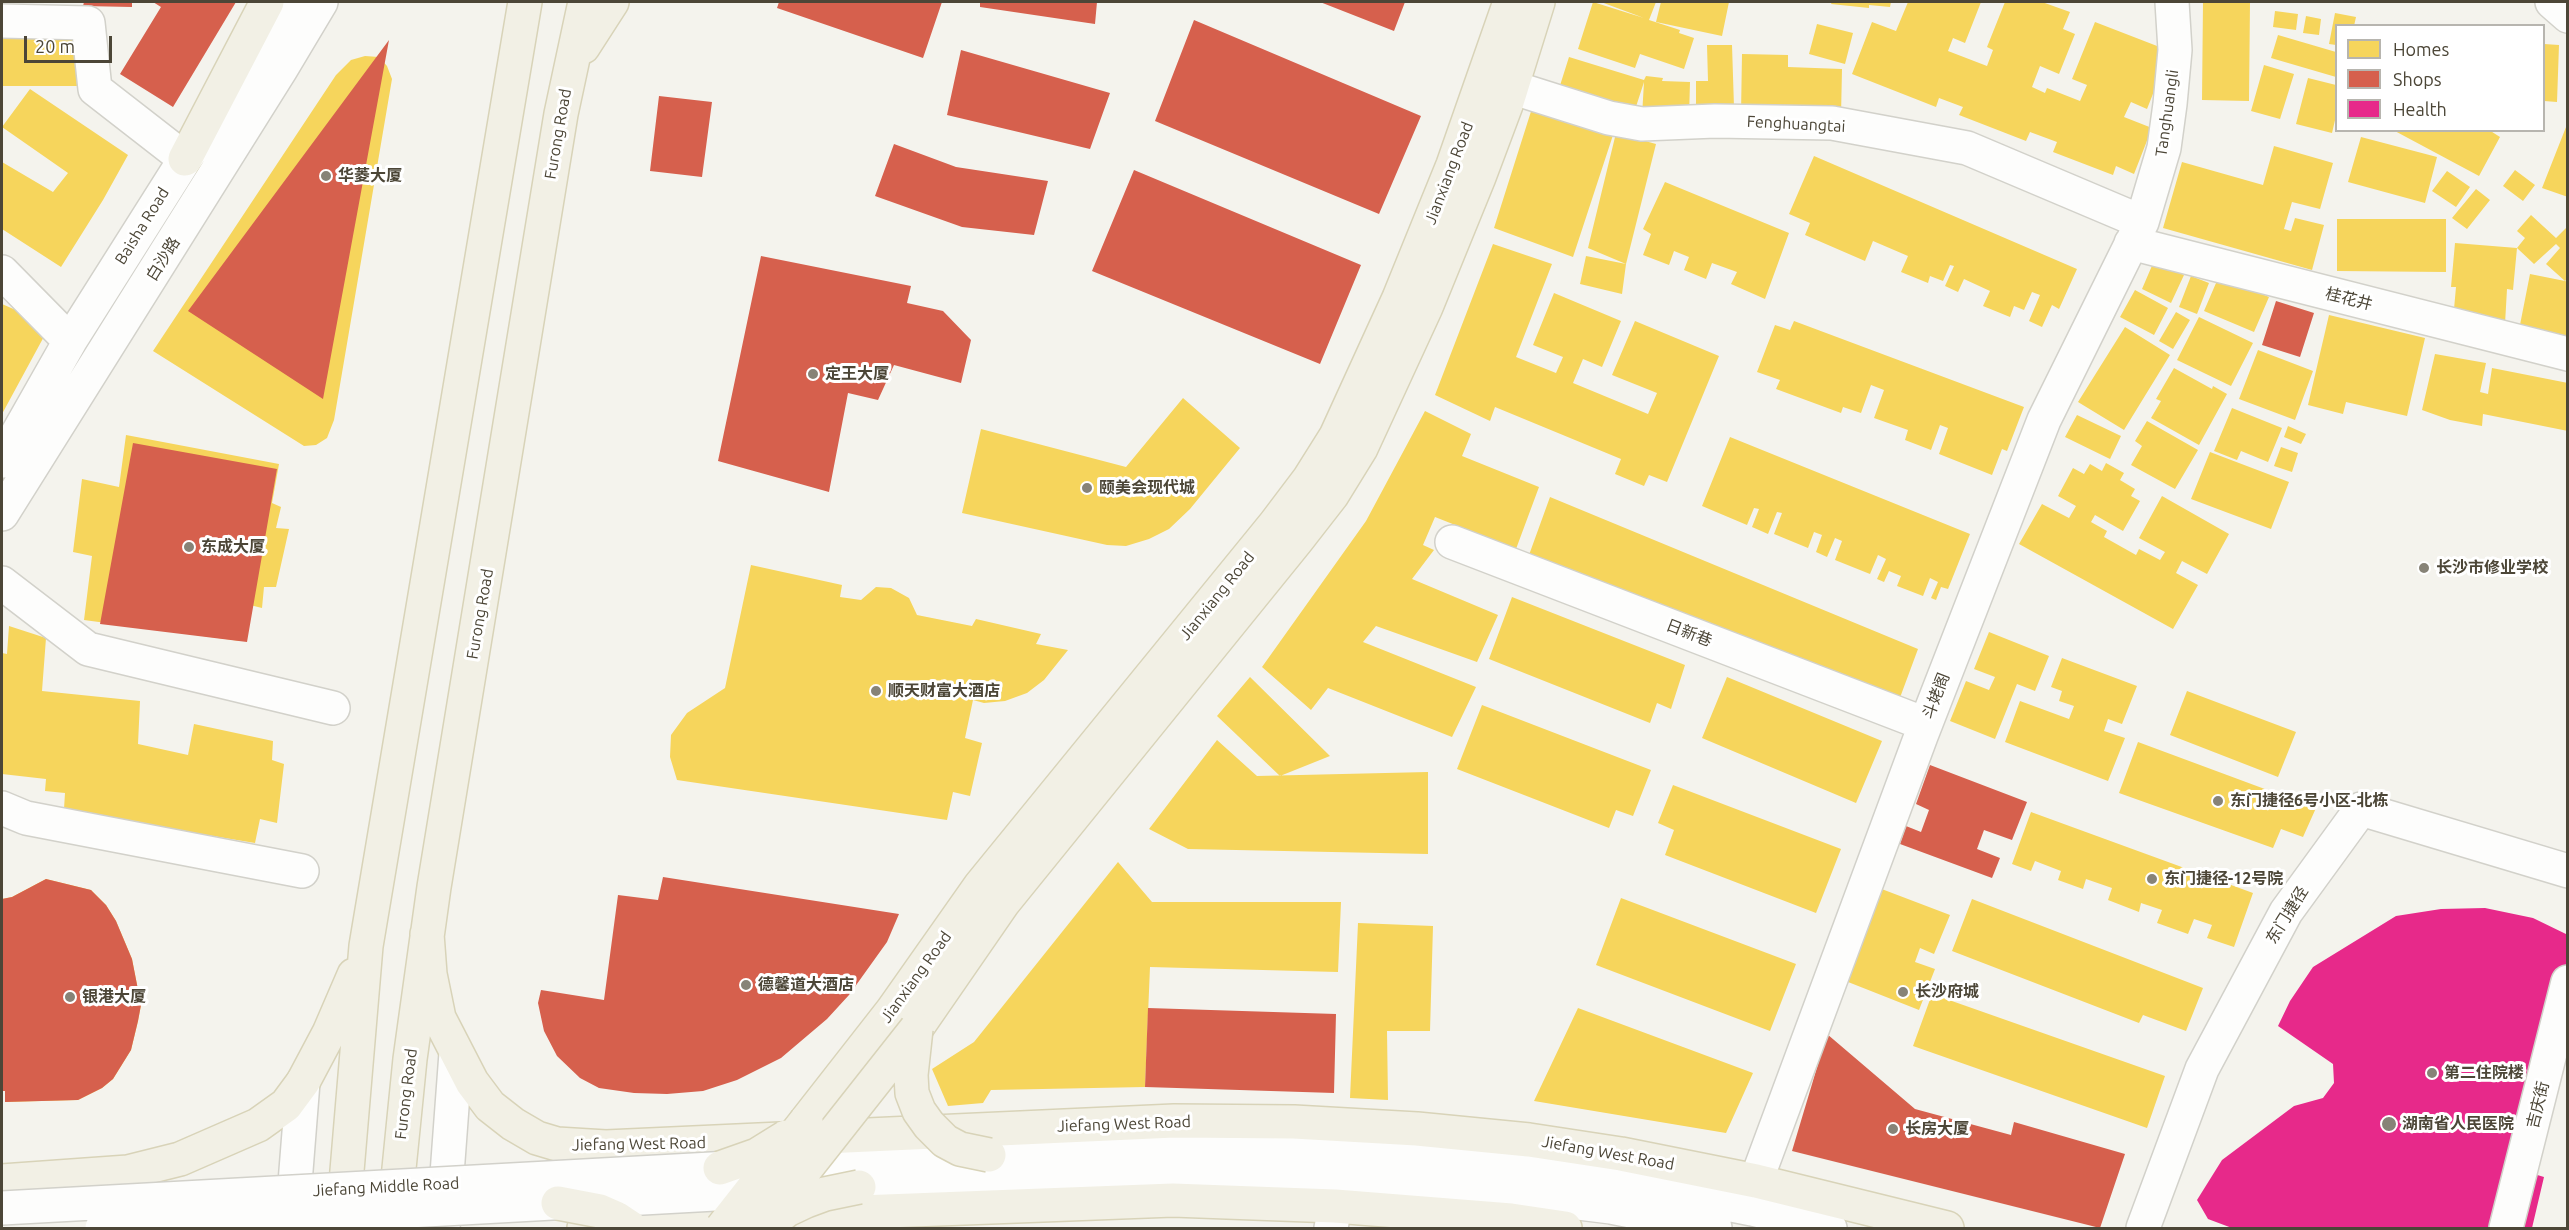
<!DOCTYPE html>
<meta charset="utf-8">
<style>
body{margin:0}
#map{position:relative;width:2569px;height:1230px;overflow:hidden;background:#f4f3ed;font-family:Ubuntu,sans-serif}
canvas{display:block}
.frame{position:absolute;inset:0;border:3px solid #4c4637;pointer-events:none}
.legend{position:absolute;left:2335px;top:24px;width:210px;height:108px;box-sizing:border-box;background:#fff;border:2px solid #b7b5af;margin:0;padding:8px 10px;list-style:none;font-size:18px;color:#4c4637}
.legend li{display:flex;align-items:center;gap:12px;height:30px}
.legend b{width:30px;border:2px solid #b7b5af}
.scale{position:absolute;left:24px;top:36px;width:88px;height:27px;box-sizing:border-box;border:3px solid #4c4637;border-top:0;padding-left:8px;font-size:18px;line-height:21px;white-space:nowrap;color:#4c4637;-webkit-text-stroke:4px #fff;paint-order:stroke}
</style>
<div id="map">
<canvas width="2569" height="1230"></canvas>
<div class="frame"></div>
<ul class="legend">
<li><b style="height:16px;background:#f6d55c"></b>Homes</li>
<li><b style="height:16px;background:#d6604d"></b>Shops</li>
<li><b style="height:16px;background:#e7298a"></b>Health</li>
</ul>
<div class="scale">20 m</div>
</div>
<script>
const g = document.querySelector('canvas').getContext('2d');
g.lineJoin = 'round';
function fillPath(path, color) { g.fillStyle = color; g.fill(path, 'evenodd'); }
const toPath = rows => new Path2D(rows.map(r => 'M' + r).join(''));
function trace(path, color, width, dash) { g.strokeStyle = color; g.lineWidth = width; g.lineCap = dash ? 'butt' : 'round'; g.setLineDash(dash || []); g.stroke(path); }
function drawText(font, color, halo, rows, align = 'center') {
  g.font = font + ' Ubuntu,"Noto Sans SC",sans-serif'; g.lineWidth = 6; g.setLineDash([]); g.textBaseline = 'middle'; g.strokeStyle = halo; g.fillStyle = color; for (const [text, x, y, turn = 0] of rows) {
    g.save(); g.translate(x, y); g.rotate((+turn || 0) * Math.PI / 180); g.textAlign = isNaN(turn) ? turn : align; if (halo) g.strokeText(text, 0, 0); g.fillText(text, 0, 0); g.restore();
  }
}
fillPath(toPath([
 [1593,2,1644,18,1601,2,1656,2,1649,20,1680,30,1679,33,1694,38,1684,69,1640,54,1635,68,1578,49],
 [1661,2,1729,2,1722,36,1656,22],
 [1832,2,1891,2,1890,7,1869,5,1869,8,1831,4],
 [1908,2,1981,2,1965,43,1953,38,1948,51,1987,66,1993,50,1987,47,2005,2,2042,2,2070,12,2063,29,2075,34,2059,74,2040,66,2032,87,2045,93,2047,88,2080,101,2087,85,2072,79,2095,22,2170,51,2147,109,2131,102,2124,117,2152,128,2134,174,2116,166,2113,175,2053,152,2057,142,2030,132,2026,141,1959,115,1963,107,1939,98,1936,107,1852,74,1872,22,1896,31],
 [2203,2,2250,2,2249,101,2202,100],
 [2275,11,2298,14,2296,30,2273,27],
 [2335,13,2356,17,2354,26,2336,26,2336,45,2329,44],
 [2306,16,2321,19,2319,35,2303,33],
 [1817,24,1853,33,1845,64,1809,54],
 [2,35,74,35,77,86,2,86],
 [2278,35,2336,52,2336,77,2271,58],
 [2544,44,2559,45,2557,102,2544,101],
 [1707,45,1732,45,1734,107,1696,115,1696,81,1708,81],
 [1742,54,1788,55,1788,67,1842,69,1841,116,1741,114],
 [365,56,379,57,387,66,392,79,334,420,327,438,316,445,304,446,153,351,336,75,351,60],
 [1569,57,1644,80,1646,76,1663,78,1662,81,1690,82,1689,117,1642,116,1644,82,1632,119,1557,95],
 [2264,65,2294,74,2280,119,2251,111],
 [2308,78,2336,85,2336,116,2332,133,2296,124],
 [30,89,128,155,103,200,61,267,2,229,2,162,53,192,68,173,2,127],
 [1534,102,1615,129,1573,257,1494,228],
 [2568,122,2568,197,2542,188],
 [2393,130,2489,130,2500,137,2479,176],
 [1616,133,1656,144,1626,264,1588,248],
 [2361,137,2437,157,2425,203,2348,182],
 [2274,146,2333,163,2320,209,2292,202,2284,229,2291,231,2295,218,2324,225,2312,270,2163,228,2182,162,2263,185],
 [1814,156,2077,269,2059,309,2052,305,2042,327,2029,321,2040,295,2032,292,2024,310,2014,306,2010,317,1983,306,1990,291,1964,279,1958,292,1945,286,1954,266,1950,265,1943,281,1930,276,1928,283,1901,272,1908,256,1873,241,1865,261,1805,235,1810,223,1789,214],
 [2515,170,2535,185,2523,201,2503,186],
 [2447,171,2470,187,2456,207,2432,191],
 [1665,182,1789,233,1765,299,1731,284,1737,272,1712,263,1706,279,1684,270,1689,257,1674,251,1669,265,1643,255,1651,234,1643,229],
 [2476,189,2490,200,2467,229,2452,218],
 [2531,215,2556,238,2568,226,2568,278,2565,281,2568,282,2568,344,2518,335,2530,274,2565,281,2546,264,2560,248,2556,244,2534,264,2517,248,2525,238,2517,231],
 [2337,219,2446,219,2446,272,2337,271],
 [2455,243,2517,248,2513,290,2507,289,2505,324,2453,320,2456,287,2451,287],
 [1493,244,1552,264,1516,357,1556,373,1563,357,1533,345,1554,293,1621,321,1602,367,1583,359,1573,383,1648,414,1657,393,1612,375,1635,321,1719,356,1667,482,1649,475,1644,486,1615,474,1621,459,1495,407,1490,421,1435,395],
 [1586,256,1626,264,1622,294,1580,284],
 [2154,261,2184,275,2171,303,2142,289],
 [2191,276,2209,283,2197,314,2179,307],
 [2219,276,2269,297,2254,332,2204,311],
 [2135,290,2168,308,2154,335,2120,317],
 [2,304,18,311,47,331,2,414],
 [2176,312,2190,320,2173,349,2159,341],
 [2329,315,2425,338,2407,416,2346,402,2343,414,2308,405],
 [2199,317,2253,343,2231,386,2177,360],
 [1794,321,2024,407,2007,451,2002,449,1992,475,1939,454,1948,428,1940,425,1931,450,1905,440,1908,430,1874,418,1884,390,1871,385,1861,413,1843,407,1841,413,1776,389,1780,380,1757,372,1775,325,1790,330],
 [2125,327,2170,355,2124,430,2078,402],
 [2258,350,2313,371,2295,420,2239,399],
 [2435,354,2486,363,2480,392,2488,394,2492,368,2568,383,2568,431,2483,414,2482,426,2450,420,2422,410],
 [2174,368,2212,389,2213,386,2227,394,2199,445,2151,418,2161,401,2156,399],
 [1183,398,1240,448,1190,509,1169,529,1149,539,1126,546,1107,545,962,513,981,429,1126,467],
 [2232,408,2282,428,2268,462,2241,451,2237,460,2214,451],
 [1425,411,1471,434,1462,456,1539,487,1516,549,1435,517,1423,545,1434,550,1412,579,1498,615,1477,662,1376,626,1363,642,1476,687,1452,737,1328,688,1311,710,1262,667,1366,521],
 [2077,415,2121,436,2110,459,2065,437],
 [2147,421,2198,450,2175,489,2131,465,2142,446,2135,441],
 [2288,426,2306,434,2301,444,2284,437],
 [126,435,279,464,272,503,281,507,276,528,289,529,276,587,264,587,262,608,250,605,240,641,84,620,92,556,73,552,82,479,119,487],
 [1730,437,1970,534,1948,589,1941,587,1936,600,1931,598,1938,582,1930,578,1923,596,1897,586,1901,576,1889,571,1884,582,1877,579,1886,559,1878,555,1870,574,1835,560,1842,541,1835,538,1827,557,1816,552,1822,535,1814,532,1808,548,1774,534,1782,513,1777,512,1768,534,1752,527,1759,509,1754,508,1747,525,1702,506],
 [2281,447,2298,453,2292,472,2274,466],
 [2210,452,2289,482,2271,529,2191,499],
 [2106,463,2124,473,2120,480,2135,489,2131,496,2140,501,2123,531,2095,515,2091,522,2107,531,2104,537,2136,555,2139,549,2160,560,2165,552,2139,538,2162,496,2229,534,2207,574,2182,561,2176,573,2198,585,2173,629,2019,544,2042,504,2069,518,2076,506,2058,496,2073,468,2084,474,2090,464,2102,471],
 [1550,497,1918,649,1898,703,1529,555],
 [751,565,842,585,840,597,861,600,876,587,891,588,909,598,917,615,972,626,976,619,1041,634,1036,644,1068,650,1044,680,1027,693,1005,701,984,703,973,700,965,738,982,743,970,796,953,792,947,820,677,780,670,757,671,735,687,713,725,688],
 [1512,597,1685,665,1671,709,1657,703,1650,723,1489,659],
 [9,626,46,638,42,691,140,701,138,744,188,755,194,724,273,741,272,760,284,764,277,823,260,819,255,843,140,824,64,809,65,793,45,791,46,779,2,774,2,653,7,654],
 [1989,632,2049,656,2035,691,2017,684,1995,739,1950,721,1966,681,1989,690,1995,677,1974,669],
 [2062,658,2137,686,2122,724,2108,719,2104,731,2125,738,2108,781,2005,742,2020,701,2069,719,2074,706,2059,701,2062,691,2051,687],
 [1250,677,1330,756,1280,776,1217,716],
 [1727,677,1882,741,1856,803,1702,738],
 [2187,691,2296,732,2278,777,2170,735],
 [1482,705,1651,770,1633,816,1616,810,1609,828,1457,769],
 [1217,740,1257,776,1428,772,1428,854,1188,849,1149,829],
 [2138,742,2316,808,2303,837,2281,829,2273,848,2119,793],
 [1673,785,1841,849,1816,913,1665,855,1674,830,1658,823],
 [2031,812,2253,893,2234,947,2207,938,2212,925,2194,919,2188,934,2157,923,2162,910,2141,903,2139,912,2108,900,2112,888,2086,879,2083,889,2058,880,2061,871,2035,861,2031,871,2012,864],
 [1118,862,1152,902,1341,902,1338,972,1150,967,1145,1087,991,1090,983,1103,948,1106,932,1069,974,1042],
 [46,879,91,890,106,905,116,921,132,959,141,1005,138,1021,131,1050,113,1079,102,1088,78,1100,5,1102,5,1091,2,1091,2,899,12,897],
 [1879,888,1950,915,1934,954,1920,948,1915,962,1935,969,1919,1010,1843,980],
 [1621,898,1796,964,1770,1031,1596,965],
 [1972,899,2203,988,2186,1031,2143,1015,2139,1023,1952,951],
 [1358,923,1433,926,1430,1031,1387,1031,1388,1100,1350,1098],
 [1932,994,2165,1076,2147,1128,1913,1046],
 [1578,1008,1753,1073,1726,1133,1534,1101]
]), '#f6d55c');
fillPath(toPath([
 [84,2,132,2,132,7,83,6],
 [153,2,236,2,173,107,120,74,161,7],
 [779,2,942,2,923,58,777,8],
 [980,2,1097,2,1095,24,980,7],
 [1320,2,1405,2,1394,31],
 [1194,20,1421,116,1379,214,1155,121],
 [389,40,323,399,188,311],
 [961,50,1110,93,1090,149,947,115],
 [659,96,712,102,702,177,650,171],
 [894,144,956,167,1048,181,1034,235,962,227,875,196],
 [1134,170,1361,265,1320,364,1092,271],
 [761,256,911,286,907,303,943,311,971,340,961,383,894,365,878,400,848,393,829,492,718,461],
 [2276,301,2314,313,2300,357,2262,345],
 [133,443,277,469,247,642,100,624],
 [1930,765,2027,802,2012,840,1984,830,1977,849,2000,858,1992,878,1900,844,1906,826,1921,832,1929,810,1916,804],
 [663,877,899,914,887,942,849,995,827,1019,781,1058,737,1080,703,1091,667,1094,634,1093,599,1088,580,1078,557,1056,544,1031,538,1003,541,990,604,1000,618,895,658,900],
 [46,879,91,890,106,905,116,921,132,959,141,1005,138,1021,131,1050,113,1079,102,1088,78,1100,5,1102,5,1091,2,1091,2,899,12,897],
 [1148,1008,1336,1014,1334,1093,1145,1087],
 [1827,1034,1915,1109,2011,1135,2014,1122,2125,1154,2100,1228,1792,1151]
]), '#d6604d');
fillPath(toPath([
 [2485,908,2533,918,2568,935,2568,989,2519,1142,2504,1165,2544,1177,2532,1228,2232,1228,2208,1219,2197,1200,2222,1160,2294,1106,2323,1098,2334,1083,2333,1064,2278,1026,2290,1001,2313,967,2396,916,2441,909]
]), '#e7298a');
const minor = toPath([
 [2552,2,2568,16],
 [2,21,88,23,95,89,185,159],
 [1511,87,1609,118,1642,124,1715,121,1832,123,1967,148,2142,222],
 [2131,243,2568,354],
 [2,272,70,341],
 [2,461,70,341,185,159,297,2],
 [2,514,281,69,321,2],
 [1452,542,1925,724],
 [2,583,88,649,333,708],
 [2,808,26,818,302,871],
 [786,1165,1059,1151,1173,1148,1295,1150,1523,1169,1617,1182,1752,1209,1830,1228],
 [1756,1181,1921,736,2044,420,2142,222,2164,148,2170,104,2175,50,2172,2],
 [830,1188,1061,1177,1173,1174,1294,1177,1416,1185,1522,1196,1611,1207,1715,1228],
 [292,1221,303,1082],
 [443,1228,456,1053],
 [1331,1228,1335,1206],
 [2143,1228,2202,1069,2286,912,2361,809,2568,871],
 [2506,1228,2568,982]
]);
const major = toPath([
 [583,47,612,2],
 [185,159,267,2],
 [427,934,430,974,439,1018,472,1082,490,1106,513,1124,537,1138,557,1144,606,1147,1174,1121,1294,1122,1417,1129,1529,1140,1621,1154,1756,1181,1947,1228],
 [916,1029,1003,903,1297,540,1332,495,1361,448,1426,307,1479,177,1506,105,1538,2],
 [806,1121,892,1011,980,886,1275,524,1309,479,1336,436,1399,298,1453,165,1510,2],
 [2,1181,128,1172,180,1159,258,1125,286,1105,303,1082,329,1033,354,975],
 [343,1218,366,946,525,2],
 [393,1228,410,1059,434,887,561,114,585,2],
 [584,1228,860,1212,1173,1200,1335,1206,1511,1220,1565,1228]
]);
trace(minor, '#d2d1ca', 36);
trace(major, '#d8d3b8', 36);
trace(minor, '#fdfdfc', 33);
trace(major, '#f2f0e5', 33);
const minorBridge = toPath([
 [2,1208,748,1167],
 [102,1228,751,1192]
]);
const majorBridge = toPath([
 [916,1029,911,1075,912,1093,919,1111,929,1125,945,1141,960,1149,989,1155],
 [720,1168,757,1155,786,1137],
 [558,1203,600,1211,616,1218,631,1228],
 [773,1221,787,1210,806,1201,825,1194,859,1187],
 [722,1228,806,1121],
 [759,1228,916,1029]
]);
trace(minorBridge, '#d2d1ca', 36, []);
trace(majorBridge, '#d8d3b8', 36, []);
trace(minorBridge, '#fdfdfc', 33);
trace(majorBridge, '#f2f0e5', 33);
for (const [x, y, r, color] of [
 [326,176,6,"#878377"],
 [813,374,6,"#878377"],
 [1087,488,6,"#878377"],
 [189,547,6,"#878377"],
 [2424,568,6,"#878377"],
 [876,691,6,"#878377"],
 [2218,801,6,"#878377"],
 [2152,879,6,"#878377"],
 [746,985,6,"#878377"],
 [1903,992,6,"#878377"],
 [70,997,6,"#878377"],
 [2432,1073,6,"#878377"],
 [2389,1124,8,"#878377"],
 [1893,1129,6,"#878377"]
]) { const dot = new Path2D(); dot.arc(x, y, r, 0, 2 * Math.PI); g.fillStyle = color; g.fill(dot); trace(dot, '#fff', 2); }
drawText('16px', '#4c4637', '#fff', [
 ["Tanghuangli",2167,113,-82],
 ["Fenghuangtai",1796,124,3],
 ["Furong Road",558,134,-80],
 ["Jianxiang Road",1449,173,-69],
 ["Baisha Road",142,226,-58],
 ["白沙路",163,259,-58],
 ["桂花井",2349,299,14],
 ["Jianxiang Road",1217,596,-51],
 ["Furong Road",480,614,-80],
 ["日新巷",1689,633,21],
 ["斗姥阁",1936,696,-69],
 ["东门捷径",2287,915,-58],
 ["Jianxiang Road",916,977,-54],
 ["Furong Road",406,1094,-83],
 ["吉庆街",2538,1105,-76],
 ["Jiefang West Road",1124,1124,-2],
 ["Jiefang West Road",639,1144,-1],
 ["Jiefang West Road",1608,1153,10],
 ["Jiefang Middle Road",386,1187,-3]
]);
drawText('bold 16px', '#4c4637', '#fff', [
 ["华菱大厦",338,176],
 ["定王大厦",825,374],
 ["颐美会现代城",1099,488],
 ["东成大厦",201,547],
 ["长沙市修业学校",2436,568],
 ["顺天财富大酒店",888,691],
 ["东门捷径6号小区-北栋",2230,801],
 ["东门捷径-12号院",2164,879],
 ["德馨道大酒店",758,985],
 ["长沙府城",1915,992],
 ["银港大厦",82,997],
 ["第二住院楼",2444,1073],
 ["湖南省人民医院",2402,1124],
 ["长房大厦",1905,1129]
], 'left');
</script>
